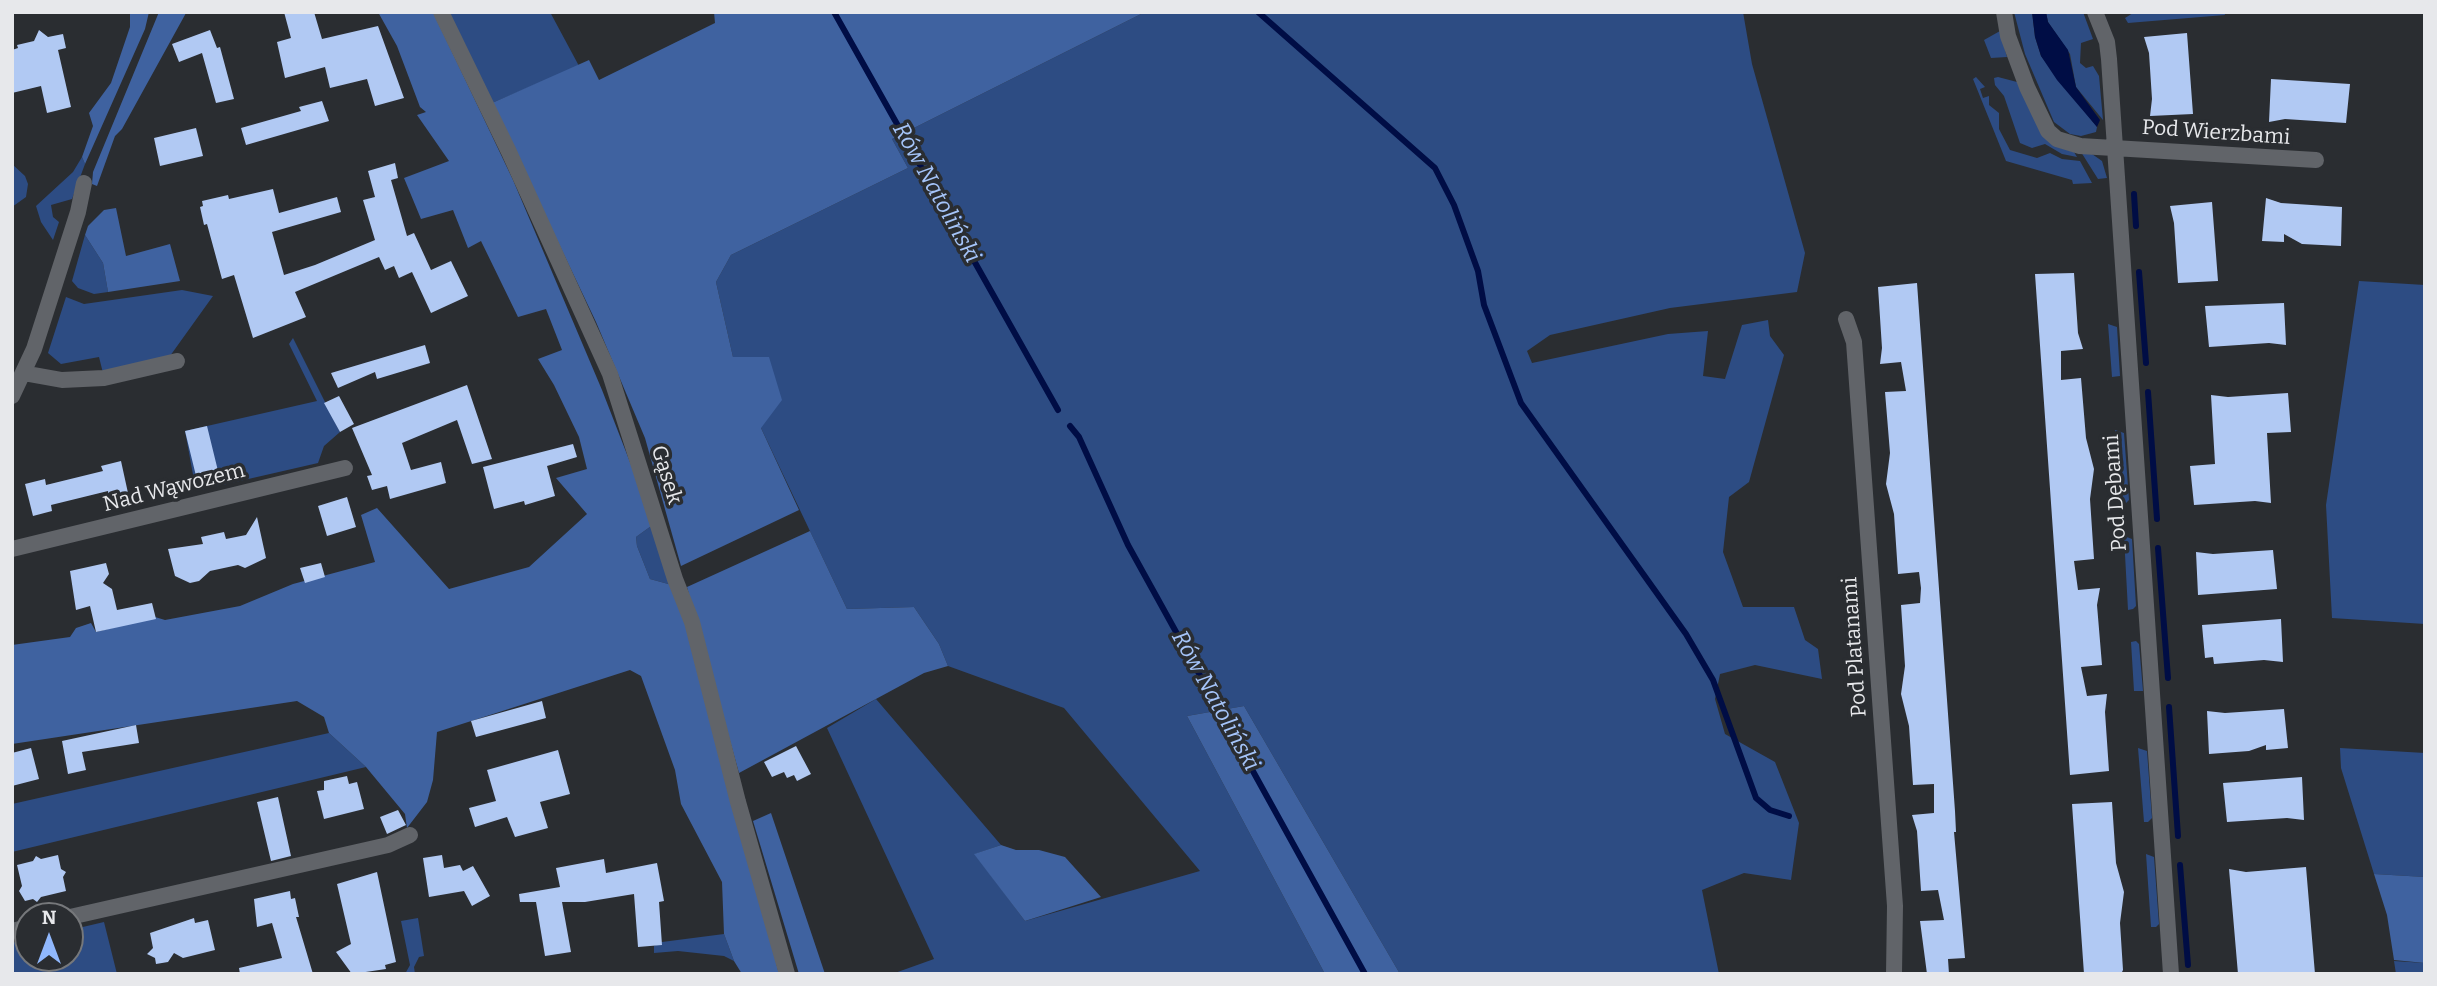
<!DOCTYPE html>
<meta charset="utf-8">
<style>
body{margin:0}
#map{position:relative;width:2437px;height:986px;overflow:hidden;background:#2a2d31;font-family:Bitter,serif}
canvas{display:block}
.frame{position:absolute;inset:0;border:14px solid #e7e8eb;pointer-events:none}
.north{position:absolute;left:14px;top:902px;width:70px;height:70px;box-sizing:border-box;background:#2a2d31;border:2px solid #76787b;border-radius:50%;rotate:0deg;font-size:19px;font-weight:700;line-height:28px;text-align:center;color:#e7e8eb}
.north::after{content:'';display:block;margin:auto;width:24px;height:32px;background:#90b8fd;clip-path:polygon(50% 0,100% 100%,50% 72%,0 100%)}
</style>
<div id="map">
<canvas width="2437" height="986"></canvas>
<div class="frame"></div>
<div class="north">N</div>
</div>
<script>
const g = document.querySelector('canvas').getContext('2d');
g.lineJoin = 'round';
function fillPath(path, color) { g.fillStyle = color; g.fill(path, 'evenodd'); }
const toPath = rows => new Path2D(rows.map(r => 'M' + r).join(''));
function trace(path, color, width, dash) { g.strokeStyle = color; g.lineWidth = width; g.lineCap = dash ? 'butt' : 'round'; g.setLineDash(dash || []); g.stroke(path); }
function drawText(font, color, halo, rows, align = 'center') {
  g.font = font + ' Bitter,serif'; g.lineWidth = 7; g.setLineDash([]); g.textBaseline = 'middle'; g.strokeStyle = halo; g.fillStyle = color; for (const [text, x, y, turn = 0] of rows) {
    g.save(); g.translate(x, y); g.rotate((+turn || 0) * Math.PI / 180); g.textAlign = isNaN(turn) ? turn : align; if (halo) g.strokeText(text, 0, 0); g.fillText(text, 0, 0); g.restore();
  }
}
fillPath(toPath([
 [448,12,550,12,579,66,492,103],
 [1145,12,1743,12,1752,64,1805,253,1797,292,1670,308,1550,335,1527,351,1532,363,1668,334,1708,331,1703,376,1725,379,1742,325,1768,320,1770,336,1784,355,1749,482,1729,497,1723,552,1743,607,1794,607,1805,640,1818,649,1822,679,1755,665,1720,674,1715,699,1725,734,1775,762,1799,823,1791,880,1744,873,1702,890,1719,974,1400,974,1244,706,1187,716,1325,974,892,974,934,959,827,728,876,699,1001,845,975,854,1025,921,1200,871,1064,708,948,666,939,644,914,607,847,609,761,428,733,357,716,282,731,255,908,168,892,139],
 [2014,12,2032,12,2035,37,2041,56,2097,127,2096,132,2081,136,2070,134,2054,122,2025,54],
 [2046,12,2083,12,2093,39,2081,43,2080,63,2086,68,2093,66,2099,76,2103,120,2076,87,2070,54,2048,22],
 [2224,12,2225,15,2128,23,2125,18,2133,13],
 [2000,31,2007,57,1991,58,1984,40],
 [1976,77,1985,87,1980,89,1983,98,1989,96,1989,105,1999,113,1999,129,2010,150,2037,158,2050,153,2062,159,2080,161,2092,183,2073,184,2072,180,2006,161,1973,79],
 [1998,77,2017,82,2055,146,2074,152,2077,157,2062,154,2045,144,2032,148,2020,143,2004,96,1995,85,1994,78],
 [2081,152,2092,154,2102,161,2107,178,2098,179],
 [82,157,85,164,72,199,51,205,53,217,59,222,53,240,41,222,36,206,73,172],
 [12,164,25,176,28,184,26,197,12,207],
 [85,235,103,263,108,292,94,294,78,288,72,281],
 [2359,281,2425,285,2425,624,2332,618,2326,505],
 [182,290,213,296,170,356,103,373,99,357,61,364,48,353,66,297,84,304],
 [2108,324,2117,327,2120,376,2112,377],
 [293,338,340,432,324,446,318,463,196,491,185,431,317,401,289,344],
 [2115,430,2124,433,2129,500,2126,503,2121,503],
 [654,524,672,585,650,579,637,546,636,537],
 [2124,536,2132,539,2136,606,2133,609,2128,610],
 [2136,641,2139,644,2143,691,2134,691,2131,642],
 [329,733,366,767,12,852,12,804],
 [2138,748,2147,751,2152,818,2148,822,2144,822],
 [2340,748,2425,753,2425,877,2374,874,2341,768],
 [2146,854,2154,857,2159,924,2156,927,2151,927],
 [418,918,424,956,419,957,414,967,415,974,405,974,410,965,401,921],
 [104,922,117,974,12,974,12,943,28,939,28,958,70,958,70,930],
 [724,934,734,961,724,956,678,951,654,953,654,946,662,942],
 [2394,961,2425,963,2425,974,2396,974]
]), '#2d4c83');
fillPath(toPath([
 [130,12,149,12,145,29,85,164,82,157,93,126,89,113,111,83,130,27],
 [159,12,186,13,122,129,115,136,97,186,92,184,93,172],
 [378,12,433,12,513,180,602,390,654,524,636,537,637,546,650,579,672,585,695,645,779,974,742,974,734,961,724,934,722,882,681,804,675,770,641,676,630,670,437,732,433,780,427,802,407,828,405,814,366,767,329,733,324,717,297,701,12,744,12,645,70,637,76,628,91,623,96,632,155,617,165,620,240,606,293,584,375,562,361,515,377,508,449,589,529,567,587,514,556,478,587,469,579,437,554,385,538,359,562,350,546,309,518,317,481,241,468,248,453,210,421,219,404,178,449,161,417,115,426,112,420,107,397,46],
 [714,12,1145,12,892,139,908,168,731,255,716,282,733,357,769,357,782,400,761,428,799,510,681,566,645,438,596,322,492,103,589,60,599,80,715,23],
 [116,208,126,256,170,244,180,281,108,292,103,263,85,235,88,226,104,210],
 [810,531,847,609,914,607,939,644,948,666,924,673,739,773,687,587],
 [1244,706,1400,974,1325,974,1187,716],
 [771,813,825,974,799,974,753,821],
 [1001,845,1016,850,1039,850,1065,857,1101,897,1025,921,974,854],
 [2374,874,2425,877,2425,963,2394,960,2387,915]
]), '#3f62a0');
fillPath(toPath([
 [2032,12,2046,12,2048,22,2068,50,2076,87,2100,120,2097,127,2057,80,2041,56,2035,37]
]), '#000d45');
trace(toPath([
 [834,12,1058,410],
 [1258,12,1435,168,1454,205,1478,271,1484,305,1521,403,1686,634,1713,680,1756,798,1770,810,1789,816],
 [2134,194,2136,226],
 [2139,272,2146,363],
 [2148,392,2157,519],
 [1070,426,1079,437,1128,545,1365,974],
 [2158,548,2168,678],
 [2169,707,2178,836],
 [2180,865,2188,965]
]), '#000d45', 6);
fillPath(toPath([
 [284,12,314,12,322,39,378,26,404,98,375,106,367,79,330,88,325,67,285,78,277,42,291,38],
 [39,30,48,37,63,34,66,48,58,50,71,107,47,113,41,86,12,93,12,50,18,48,17,45,34,41],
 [210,30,217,48,220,47,234,99,216,103,202,53,179,62,172,44],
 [2187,33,2193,114,2150,116,2152,99,2149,53,2144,37],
 [2271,79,2350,84,2346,123,2285,119,2269,122],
 [322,101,329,121,246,145,241,128,301,111,299,107],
 [196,128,203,156,160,166,154,138],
 [395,163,398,178,391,180,407,236,414,233,431,270,451,261,468,296,431,313,412,272,399,278,394,266,385,270,379,257,295,292,306,317,253,338,234,275,222,279,207,224,204,225,200,207,203,206,202,201,228,195,229,199,273,189,279,213,337,197,341,212,272,232,284,275,315,265,375,240,363,200,375,197,368,171],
 [2266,198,2281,203,2342,207,2341,246,2302,244,2284,234,2284,242,2262,241],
 [2212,202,2218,281,2178,283,2174,223,2170,206],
 [2074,273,2078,333,2083,349,2061,351,2061,380,2081,378,2086,438,2094,469,2090,499,2094,559,2074,561,2078,590,2100,588,2097,605,2102,665,2081,667,2087,696,2107,694,2105,712,2109,771,2070,775,2035,274],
 [1917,283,1955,811,1956,832,1954,832,1965,958,1948,959,1949,974,1927,974,1920,921,1944,920,1938,890,1921,891,1917,831,1912,815,1934,813,1934,784,1913,785,1909,726,1901,694,1905,666,1901,605,1920,603,1921,588,1919,572,1898,574,1894,514,1886,484,1890,453,1885,392,1906,391,1901,362,1880,364,1882,348,1878,287],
 [2284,303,2286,345,2269,343,2209,347,2205,306],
 [425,345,430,363,377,379,375,372,338,388,331,373],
 [467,385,492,459,472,464,457,420,402,443,411,470,441,462,446,483,390,499,387,486,372,490,367,476,372,475,352,428],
 [2288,393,2291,432,2267,433,2271,503,2255,501,2194,505,2190,466,2215,464,2211,395,2228,397],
 [339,396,354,424,340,432,324,403],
 [207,426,219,475,197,480,185,431],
 [573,444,577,457,547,466,555,496,525,505,524,501,494,509,483,467],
 [121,461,128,493,109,497,108,491,51,505,52,511,33,516,25,484,45,479,46,485,103,471,101,466],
 [347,497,356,527,327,536,318,506],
 [257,517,266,558,245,568,238,565,210,571,199,581,190,583,175,576,168,549,203,544,201,537,224,532,226,539,246,535],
 [2273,550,2277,589,2198,595,2196,552,2213,554],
 [106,563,109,574,103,583,112,589,117,610,152,603,156,619,96,632,90,606,76,610,70,571],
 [321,563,325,577,305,583,300,568],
 [2281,619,2283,662,2264,660,2214,664,2213,657,2205,658,2202,625],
 [542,701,546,718,476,737,471,721],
 [2284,709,2288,748,2266,750,2266,745,2249,751,2209,754,2207,711,2225,713],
 [136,725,139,743,82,752,86,770,68,774,62,741],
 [796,746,811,774,797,781,794,775,787,778,784,772,772,777,764,762],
 [31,748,39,779,12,786,12,753],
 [558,750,570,794,540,802,548,828,515,837,507,817,475,827,469,808,496,801,487,770],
 [347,776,349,784,357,782,364,809,324,819,317,791,324,790,324,781],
 [2302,777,2304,820,2287,818,2227,822,2223,783],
 [278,797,291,856,271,861,257,802],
 [2112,802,2116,863,2124,892,2120,923,2123,970,2121,974,2084,974,2072,804],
 [398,810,406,825,387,834,380,817],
 [58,855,61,869,66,872,63,877,66,891,41,897,37,902,33,899,25,901,19,891,22,886,17,865,33,861,36,856,41,859],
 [442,855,444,868,460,865,463,871,473,866,490,896,472,906,464,891,429,897,423,858],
 [604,859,606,873,657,863,664,901,659,902,662,945,638,947,634,894,585,902,562,902,571,952,545,956,536,902,520,902,519,894,560,887,556,868],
 [2306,867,2315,974,2238,974,2229,869,2246,872],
 [377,872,396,962,385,965,386,969,352,974,336,952,351,944,337,884],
 [290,891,291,899,295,898,299,917,296,917,313,974,240,974,239,968,282,958,272,923,257,927,254,899],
 [194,918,195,923,208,920,215,950,183,958,174,953,168,962,156,964,155,958,147,954,153,948,150,933]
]), '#b1c9f3');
trace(toPath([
 [441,12,509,152,610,374,675,579,692,622,738,802,787,974],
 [2004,12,2008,36,2027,87,2048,131,2057,139,2080,146,2316,160],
 [2095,12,2107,42,2109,59,2171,974],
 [1846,319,1854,342,1895,906,1894,974],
 [23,373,62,380,104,378,177,361],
 [12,396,34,349,78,212,84,183],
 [12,549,345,468],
 [70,917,388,845,410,835],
 [12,931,28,927]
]), '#616469', 16);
drawText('21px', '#e7e8eb', '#2a2d31', [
 ["Pod Wierzbami",2216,133,4],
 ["Gąsek",666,475,73],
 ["Nad Wąwozem",174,488,-14],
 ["Pod Dębami",2116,493,-94],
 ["Pod Platanami",1855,647,-94]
]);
drawText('italic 23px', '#a5c4f9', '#2a2d31', [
 ["Rów Natoliński",936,193,61],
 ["Rów Natoliński",1215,701,61]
]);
</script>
